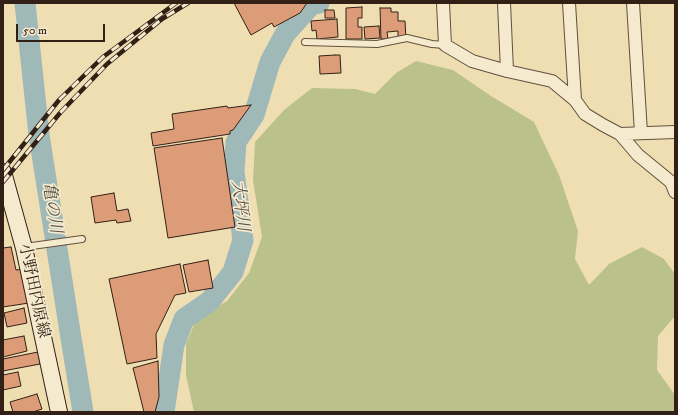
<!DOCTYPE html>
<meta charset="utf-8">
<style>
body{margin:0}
#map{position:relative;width:678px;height:415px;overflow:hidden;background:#f0deb3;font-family:"IM FELL DW Pica",serif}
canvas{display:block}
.frame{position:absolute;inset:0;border:4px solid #322017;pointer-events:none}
.scale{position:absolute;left:16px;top:24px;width:89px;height:18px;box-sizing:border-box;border:2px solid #322017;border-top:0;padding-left:5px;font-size:12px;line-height:14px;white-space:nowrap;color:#322017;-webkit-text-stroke:3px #f5eace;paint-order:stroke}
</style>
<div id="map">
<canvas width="678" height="415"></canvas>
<div class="frame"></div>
<div class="scale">50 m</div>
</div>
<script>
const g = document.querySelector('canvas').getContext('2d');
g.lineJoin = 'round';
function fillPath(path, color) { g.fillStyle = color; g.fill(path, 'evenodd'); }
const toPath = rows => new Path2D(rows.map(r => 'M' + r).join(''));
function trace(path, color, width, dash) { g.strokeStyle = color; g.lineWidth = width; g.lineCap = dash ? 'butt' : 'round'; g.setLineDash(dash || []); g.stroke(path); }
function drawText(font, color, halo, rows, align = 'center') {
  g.font = font + ' "IM FELL DW Pica","Noto Serif JP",serif'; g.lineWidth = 3.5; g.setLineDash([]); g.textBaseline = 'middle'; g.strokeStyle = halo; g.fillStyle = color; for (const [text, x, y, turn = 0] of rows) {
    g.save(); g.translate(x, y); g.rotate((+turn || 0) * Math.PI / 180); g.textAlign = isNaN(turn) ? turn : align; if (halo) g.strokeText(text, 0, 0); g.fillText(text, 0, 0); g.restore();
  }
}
fillPath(toPath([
 [416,61,453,70,491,96,534,122,559,175,578,231,575,259,589,285,609,264,642,247,664,259,675,274,675,316,658,336,657,370,675,395,675,412,194,412,186,375,186,344,196,320,227,301,249,273,262,237,253,180,255,142,284,110,312,88,355,89,375,94,396,73]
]), '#bbc18b');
trace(toPath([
 [25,3,39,135,71,338,83,412],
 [164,412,174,345,184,319,210,301,233,272,243,240,234,172,236,142,254,115,270,62,285,34,311,5,319,3]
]), '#9fb9b8', 21);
const building = toPath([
 [234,3,307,3,300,13,274,27,272,23,251,35,234,3],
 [362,7,362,18,358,18,358,27,362,27,362,39,346,39,346,8,362,7],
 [380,8,391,8,391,12,398,12,398,21,405,21,406,39,398,39,398,31,387,32,388,39,381,39,380,8],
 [325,10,334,10,335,18,325,18,325,10],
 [337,19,338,37,317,39,316,30,312,31,311,21,337,19],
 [379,26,380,38,365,39,364,27,379,26],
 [335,55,340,55,341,73,320,74,319,56,335,55],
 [251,105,233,130,230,131,230,134,153,146,151,133,174,129,172,114,227,106,228,108,251,105],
 [222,138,235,227,168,238,154,148,222,138],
 [114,193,117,211,128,209,131,221,117,223,116,220,95,223,91,197,114,193],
 [11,247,16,270,23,269,29,303,3,307,3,248,11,247],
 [208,260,213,288,189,292,183,265,208,260],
 [180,264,186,293,175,295,156,334,157,358,127,364,109,279,180,264],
 [24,308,27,323,7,327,4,313,24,308],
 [24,336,27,351,3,357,3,340,24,336],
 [38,352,40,364,3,371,3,359,38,352],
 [158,361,159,397,155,412,144,412,133,368,158,361],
 [18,372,21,386,3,390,3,375,18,372],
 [37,394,42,409,33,412,13,412,10,402,37,394]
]);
fillPath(building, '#dd9c78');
trace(building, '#322017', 1);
const lane = toPath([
 [305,42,377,44,407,38,432,44,445,45],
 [25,248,32,246,82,239]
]);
const street = toPath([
 [443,3,445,45,472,61,507,71,552,81,575,100,585,114,603,125,620,134,638,155,671,182,675,192],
 [504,3,507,71],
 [569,3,575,100],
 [633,3,641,133],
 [620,134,675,132]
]);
const secondary = toPath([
 [3,172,24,248,59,412]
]);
trace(lane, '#62503e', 8);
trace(street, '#62503e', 14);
trace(secondary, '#322017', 18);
trace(lane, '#f5eace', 6);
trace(street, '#f5eace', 12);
trace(secondary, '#f5eace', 16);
const rail = toPath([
 [3,170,59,100,103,57,176,3],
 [3,182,60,113,107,64,162,19,188,3]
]);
trace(rail, '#322017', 4.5);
trace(rail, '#f5eace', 3, [9]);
drawText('16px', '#322017', '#f5eace', [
 ["小野田内原線",33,291,78]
]);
drawText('italic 17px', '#534e47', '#f5eace', [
 ["大坪川",239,206,83],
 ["亀の川",51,208,81]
]);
</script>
